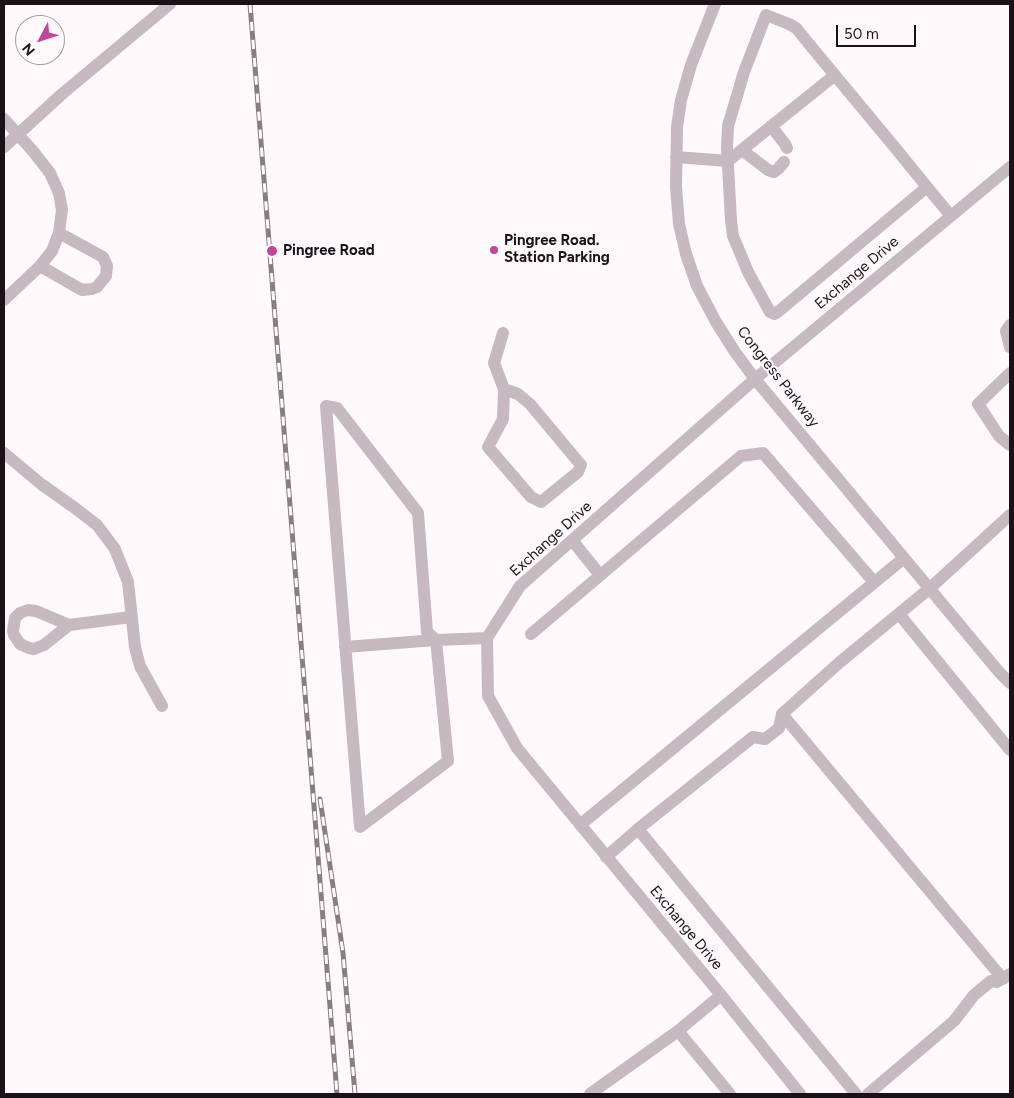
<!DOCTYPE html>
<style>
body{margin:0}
#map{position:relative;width:1014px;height:1098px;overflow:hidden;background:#fff9fc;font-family:Figtree,sans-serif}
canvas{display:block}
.frame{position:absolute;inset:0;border:5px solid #1b1217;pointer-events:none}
.north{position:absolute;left:15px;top:15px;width:50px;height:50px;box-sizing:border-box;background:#fff9fc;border:1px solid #a49da0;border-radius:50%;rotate:230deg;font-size:14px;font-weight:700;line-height:20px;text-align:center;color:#1b1217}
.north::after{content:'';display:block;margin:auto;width:18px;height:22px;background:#c24697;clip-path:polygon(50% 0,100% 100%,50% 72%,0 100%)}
.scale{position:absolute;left:836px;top:25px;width:80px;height:22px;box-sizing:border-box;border:2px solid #1b1217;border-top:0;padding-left:6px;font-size:15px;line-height:18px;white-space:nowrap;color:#1b1217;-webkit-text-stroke:4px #fff9fc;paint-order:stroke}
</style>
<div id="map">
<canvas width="1014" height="1098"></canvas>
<div class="frame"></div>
<div class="north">N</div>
<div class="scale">50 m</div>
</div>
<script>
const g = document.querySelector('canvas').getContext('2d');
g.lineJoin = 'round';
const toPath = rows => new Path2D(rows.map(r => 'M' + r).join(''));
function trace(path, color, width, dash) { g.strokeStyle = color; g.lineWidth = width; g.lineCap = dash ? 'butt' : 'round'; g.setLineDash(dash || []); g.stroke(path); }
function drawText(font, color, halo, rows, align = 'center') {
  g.font = font + ' Figtree,sans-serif'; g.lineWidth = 4; g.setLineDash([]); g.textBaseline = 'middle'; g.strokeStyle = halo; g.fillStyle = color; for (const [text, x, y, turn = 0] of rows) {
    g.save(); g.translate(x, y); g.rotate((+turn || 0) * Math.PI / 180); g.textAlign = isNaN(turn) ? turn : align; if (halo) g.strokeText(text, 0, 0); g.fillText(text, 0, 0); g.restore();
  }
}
trace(toPath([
 [715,4,691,65,681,100,677,127,676,187,679,224,686,254,697,286,716,322,735,352,755,379,999,672,1010,683],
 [4,119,32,150,50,173,59,193,62,210,59,233,52,251,40,266,4,300],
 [771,126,785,144,787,148],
 [4,147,62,94,170,4],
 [742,150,768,170,774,172,778,169,784,162],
 [676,157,728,161,835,75],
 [927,187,779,311,774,314,770,312,748,272,733,236,731,220,727,148,728,126,744,72,766,15,789,24,796,28,814,50,897,150,927,187,951,216],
 [40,266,82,290,92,289,97,287,106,276,107,266,103,257,59,233],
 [1010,325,1006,331,1010,347],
 [503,333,494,363,504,389,518,394,530,404,581,465,578,472,541,502,531,497,488,447,503,419,504,389],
 [1010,373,978,404,999,436,1010,445],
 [4,453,41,484,75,508,97,525,115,549,128,582,135,647,140,666,162,706],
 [572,540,600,575],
 [899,614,1010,750],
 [69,625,36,611,28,610,20,613,15,618,13,631,14,635,20,644,29,648,34,649,44,645,69,625,131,617],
 [531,634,741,456,763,453,874,582],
 [436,640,427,632,418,513,337,408,326,406,360,827,448,761,436,640,487,638],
 [345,647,436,640],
 [782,714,1003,979],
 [580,825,904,558],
 [638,829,753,737,765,739,779,728,782,714,840,662,929,589,1010,515],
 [606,857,638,829,856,1094],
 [678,1031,730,1094],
 [590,1094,678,1031,721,995],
 [800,1094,721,995,517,748,488,696,487,638,520,586,755,379,1010,167],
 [868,1094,954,1021,974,995,991,981,997,982,1010,974]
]), '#c6b9c0', 12);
const rail = toPath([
 [250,4,337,1094],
 [320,799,343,953,355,1094]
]);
trace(rail, '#867e83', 5);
trace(rail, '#fff9fc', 3, [9]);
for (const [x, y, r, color] of [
 [494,250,5,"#c24697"],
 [272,251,6,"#c24697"]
]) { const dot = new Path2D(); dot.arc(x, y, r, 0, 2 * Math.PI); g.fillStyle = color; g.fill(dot); trace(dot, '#fff9fc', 2); }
drawText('bold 15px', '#1b1217', '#fff9fc', [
 ["Pingree Road.",504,241],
 ["Station Parking",504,258],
 ["Pingree Road",283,251]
], 'left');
drawText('15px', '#1b1217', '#fff9fc', [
 ["Exchange Drive",857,273,-40],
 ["Congress Parkway",778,377,52],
 ["Exchange Drive",551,539,-42],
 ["Exchange Drive",686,928,50]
]);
</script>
